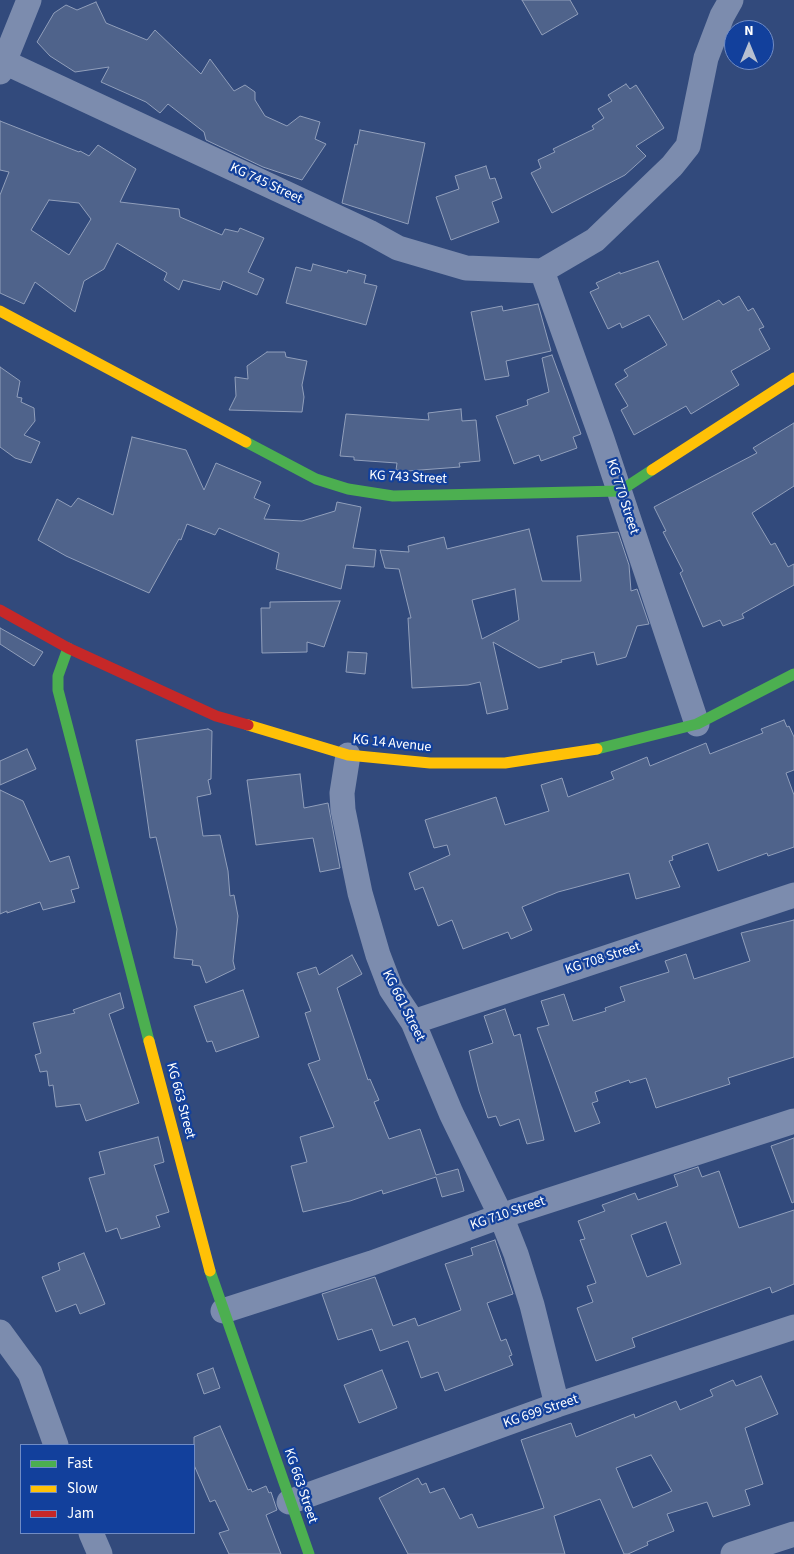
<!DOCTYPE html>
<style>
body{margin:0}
#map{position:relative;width:794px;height:1554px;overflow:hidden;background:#324a7c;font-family:"Source Sans 3",sans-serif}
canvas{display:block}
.legend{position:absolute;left:20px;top:1444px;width:175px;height:90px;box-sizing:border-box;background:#12409c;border:1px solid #718cc4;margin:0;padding:6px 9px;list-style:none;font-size:15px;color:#fff}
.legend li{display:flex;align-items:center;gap:10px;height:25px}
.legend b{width:25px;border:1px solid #718cc4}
.north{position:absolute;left:724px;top:20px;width:50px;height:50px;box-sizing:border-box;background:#12409c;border:1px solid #718cc4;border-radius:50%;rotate:0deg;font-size:14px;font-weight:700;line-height:20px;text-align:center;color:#fff}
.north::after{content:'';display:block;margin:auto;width:18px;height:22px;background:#b7c0d1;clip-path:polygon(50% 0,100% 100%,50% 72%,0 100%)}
</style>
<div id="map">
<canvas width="794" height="1554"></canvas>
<ul class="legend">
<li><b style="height:6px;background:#4caf50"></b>Fast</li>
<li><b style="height:6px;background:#ffc107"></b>Slow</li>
<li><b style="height:6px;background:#c62828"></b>Jam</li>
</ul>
<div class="north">N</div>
</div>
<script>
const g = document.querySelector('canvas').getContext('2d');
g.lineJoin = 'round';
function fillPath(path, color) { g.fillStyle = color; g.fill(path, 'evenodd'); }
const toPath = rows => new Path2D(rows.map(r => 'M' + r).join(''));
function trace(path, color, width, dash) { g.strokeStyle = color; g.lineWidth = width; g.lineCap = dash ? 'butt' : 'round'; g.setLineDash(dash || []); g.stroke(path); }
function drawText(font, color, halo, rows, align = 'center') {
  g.font = font + ' "Source Sans 3",sans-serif'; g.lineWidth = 4.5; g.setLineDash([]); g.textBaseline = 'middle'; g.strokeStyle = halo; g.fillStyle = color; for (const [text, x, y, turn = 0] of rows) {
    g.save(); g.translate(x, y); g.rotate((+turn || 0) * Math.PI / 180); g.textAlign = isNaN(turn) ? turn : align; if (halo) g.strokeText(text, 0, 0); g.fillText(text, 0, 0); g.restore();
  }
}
const building = toPath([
 [522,0,570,0,578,14,542,35,522,0],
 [96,2,106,23,147,40,155,30,201,74,210,59,234,91,245,85,255,92,255,100,265,116,287,126,300,116,320,122,315,139,326,144,302,180,263,167,206,140,204,132,168,104,160,113,146,102,101,82,109,67,75,72,50,56,37,42,54,13,66,5,77,10,96,2],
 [626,84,630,89,636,85,664,128,636,146,646,156,625,175,552,213,531,173,541,168,538,160,555,152,553,149,594,129,592,126,604,118,598,109,612,101,608,95,626,84],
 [0,121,79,152,80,151,89,156,98,145,136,169,120,202,179,209,180,217,222,235,225,229,238,232,240,228,264,238,248,272,264,279,257,295,223,281,220,290,183,280,179,290,164,280,167,273,117,243,104,269,84,281,75,312,35,282,24,304,0,293,0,195,9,172,0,170,0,121],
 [49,200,79,203,91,219,69,255,31,230,49,200],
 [360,130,425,143,408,224,342,203,355,144,357,145,360,130],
 [486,166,490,179,495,178,502,198,492,202,499,222,451,240,436,197,459,189,455,176,486,166],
 [658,261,683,320,719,300,723,305,739,296,748,311,753,308,764,327,759,329,770,349,731,371,739,385,691,414,686,406,634,435,621,410,628,406,615,384,628,376,624,370,667,345,649,315,622,328,620,323,608,329,590,292,599,288,596,283,620,272,620,274,658,261],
 [313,264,347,273,348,270,366,275,364,283,377,286,366,325,286,303,296,267,311,271,313,264],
 [538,304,551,351,506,361,509,376,485,380,471,312,502,306,503,311,538,304],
 [267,352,285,352,286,357,307,361,302,385,304,397,302,412,229,410,236,396,235,377,248,379,247,366,267,352],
 [552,355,581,434,573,437,577,448,541,461,539,455,514,464,496,416,528,405,527,400,549,392,542,358,552,355],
 [0,367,20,381,17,397,22,398,21,402,34,408,35,421,24,435,40,442,31,463,15,458,0,447,0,367],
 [461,409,462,421,476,420,480,461,459,463,460,467,407,471,396,470,397,463,354,460,354,457,340,456,346,414,429,420,428,413,461,409],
 [794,423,794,486,752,513,771,545,775,543,788,567,794,564,794,585,742,614,744,618,723,626,720,620,703,627,680,573,683,571,663,532,666,531,654,507,757,453,753,448,794,423],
 [132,437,186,450,204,490,216,463,261,482,254,498,270,505,264,519,302,521,335,511,337,502,361,507,353,548,376,550,374,567,346,565,341,589,276,569,279,553,240,537,219,528,215,535,187,524,181,540,179,539,149,593,66,556,38,540,57,499,71,507,78,498,113,515,132,437],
 [529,529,542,581,581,581,577,536,618,532,629,565,631,591,637,589,649,624,637,626,626,657,597,665,594,652,561,660,562,662,539,668,493,642,508,709,487,714,480,682,468,685,412,688,408,618,411,618,399,569,385,568,380,550,409,552,408,546,444,537,447,549,529,529],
 [515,589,519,620,482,639,472,600,515,589],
 [340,601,324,647,307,642,307,652,262,653,261,608,270,608,270,602,340,601],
 [0,628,43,652,34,666,0,644,0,628],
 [348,652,367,653,365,674,346,672,348,652],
 [784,720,787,727,789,726,794,737,794,770,786,773,794,795,794,847,768,856,767,853,718,871,708,843,672,856,673,860,669,861,680,887,636,899,629,873,558,892,522,907,532,930,511,939,508,932,463,949,452,920,438,926,423,887,415,890,409,873,450,855,447,845,434,848,425,820,496,797,505,825,549,811,541,785,562,778,568,797,614,779,611,772,647,757,650,766,706,743,710,754,763,733,761,729,784,720],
 [208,729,212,731,211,779,208,780,211,794,197,797,203,836,220,835,228,871,230,896,234,895,238,916,233,961,235,969,206,983,200,966,192,965,193,960,174,958,177,929,156,837,150,838,136,740,208,729],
 [27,749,36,769,0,785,0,761,27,749],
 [300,774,304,808,328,803,340,868,320,872,313,838,256,845,247,780,300,774],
 [0,790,23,801,50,862,69,856,79,888,71,890,75,902,43,910,40,902,7,913,7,911,0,914,0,790],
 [794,920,794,1057,728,1078,730,1084,656,1108,646,1078,630,1083,629,1080,595,1092,598,1101,592,1103,600,1123,575,1132,537,1028,549,1025,541,1001,564,994,573,1021,606,1011,605,1008,625,1001,620,987,669,972,665,961,686,954,694,979,713,973,750,961,741,933,794,920],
 [352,955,362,974,337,988,368,1080,370,1079,379,1100,374,1102,389,1139,420,1129,436,1175,458,1169,464,1191,442,1197,436,1177,383,1194,382,1190,350,1201,303,1212,291,1166,307,1162,300,1137,334,1127,308,1064,320,1060,305,1013,311,1011,297,973,316,967,319,975,352,955],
 [243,990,259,1037,216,1052,212,1041,207,1042,194,1006,243,990],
 [120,993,124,1008,109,1014,139,1103,86,1121,80,1104,56,1107,53,1085,49,1086,47,1071,40,1072,35,1055,41,1053,33,1023,75,1013,73,1010,120,993],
 [505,1009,514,1036,520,1034,544,1140,527,1144,519,1119,500,1126,496,1116,488,1118,479,1091,469,1051,493,1043,484,1016,505,1009],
 [158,1137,164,1162,154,1165,169,1212,156,1216,160,1227,121,1239,117,1228,106,1232,89,1178,105,1174,99,1152,158,1137],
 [794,1138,794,1202,792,1203,771,1146,794,1138],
 [698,1167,702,1177,719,1171,739,1228,794,1210,794,1284,772,1293,770,1287,632,1338,635,1347,596,1361,577,1308,593,1302,587,1286,596,1283,580,1240,585,1239,578,1221,605,1211,602,1205,635,1193,638,1200,678,1186,674,1175,698,1167],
 [666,1222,681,1264,647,1277,631,1235,666,1222],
 [495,1240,513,1294,487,1303,501,1341,506,1339,512,1355,509,1356,513,1365,445,1391,438,1372,421,1378,408,1341,380,1351,372,1329,338,1340,322,1294,375,1277,393,1326,415,1318,418,1326,461,1310,445,1264,473,1255,471,1248,495,1240],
 [84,1253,105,1304,80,1314,76,1304,56,1312,42,1277,60,1270,58,1263,84,1253],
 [213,1368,220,1388,204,1394,197,1374,213,1368],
 [382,1370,397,1408,359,1423,344,1385,382,1370],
 [761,1376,778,1414,745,1428,763,1484,745,1490,750,1505,713,1517,707,1502,667,1514,674,1531,647,1542,648,1545,628,1554,624,1554,600,1499,554,1516,565,1554,408,1554,379,1498,418,1478,422,1485,426,1483,430,1493,444,1488,460,1519,472,1514,478,1528,544,1508,521,1440,571,1423,576,1437,634,1414,635,1418,676,1401,680,1410,713,1396,710,1390,733,1380,736,1386,761,1376],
 [651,1455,672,1491,633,1508,616,1468,651,1455],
 [220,1426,248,1490,251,1489,252,1492,266,1486,269,1493,271,1492,277,1510,266,1515,281,1554,229,1554,219,1533,229,1530,215,1500,210,1502,194,1465,194,1437,220,1426]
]);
fillPath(building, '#4f638b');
trace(building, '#919fbb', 1);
trace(toPath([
 [0,60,369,232,398,248,466,268,542,271],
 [0,72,29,0],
 [542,271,602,439,697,724],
 [542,271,595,240,672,166,688,146,706,58,722,16,731,0],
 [348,755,342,793,343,810,360,893,378,955,391,989,413,1022,451,1113,501,1216,516,1254,532,1305,557,1405],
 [413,1022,794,895],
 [223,1311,372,1263,501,1216,794,1121],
 [0,1332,30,1373,56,1445],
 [289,1502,557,1405,794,1327],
 [91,1533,100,1554],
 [733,1554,794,1534]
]), '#7c8cae', 25);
trace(toPath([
 [246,442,316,479,348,489,393,496,620,491,652,470],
 [68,648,58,676,58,690,149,1041],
 [597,749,697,724,794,674],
 [210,1271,309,1554]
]), '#4caf50', 11);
trace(toPath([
 [0,311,246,442],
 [652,470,794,378],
 [248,725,348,755,430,763,505,763,597,749],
 [149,1041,210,1271]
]), '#ffc107', 11);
trace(toPath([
 [0,610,68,648,216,716,248,725]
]), '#c62828', 11);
drawText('14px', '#fff', '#12409c', [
 ["KG 745 Street",266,184,25],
 ["KG 743 Street",408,478,3],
 ["KG 770 Street",622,497,72],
 ["KG 14 Avenue",392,744,6],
 ["KG 708 Street",603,959,-18],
 ["KG 661 Street",403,1006,63],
 ["KG 663 Street",180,1101,75],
 ["KG 710 Street",508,1214,-19],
 ["KG 699 Street",541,1412,-19],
 ["KG 663 Street",300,1486,71]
]);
</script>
